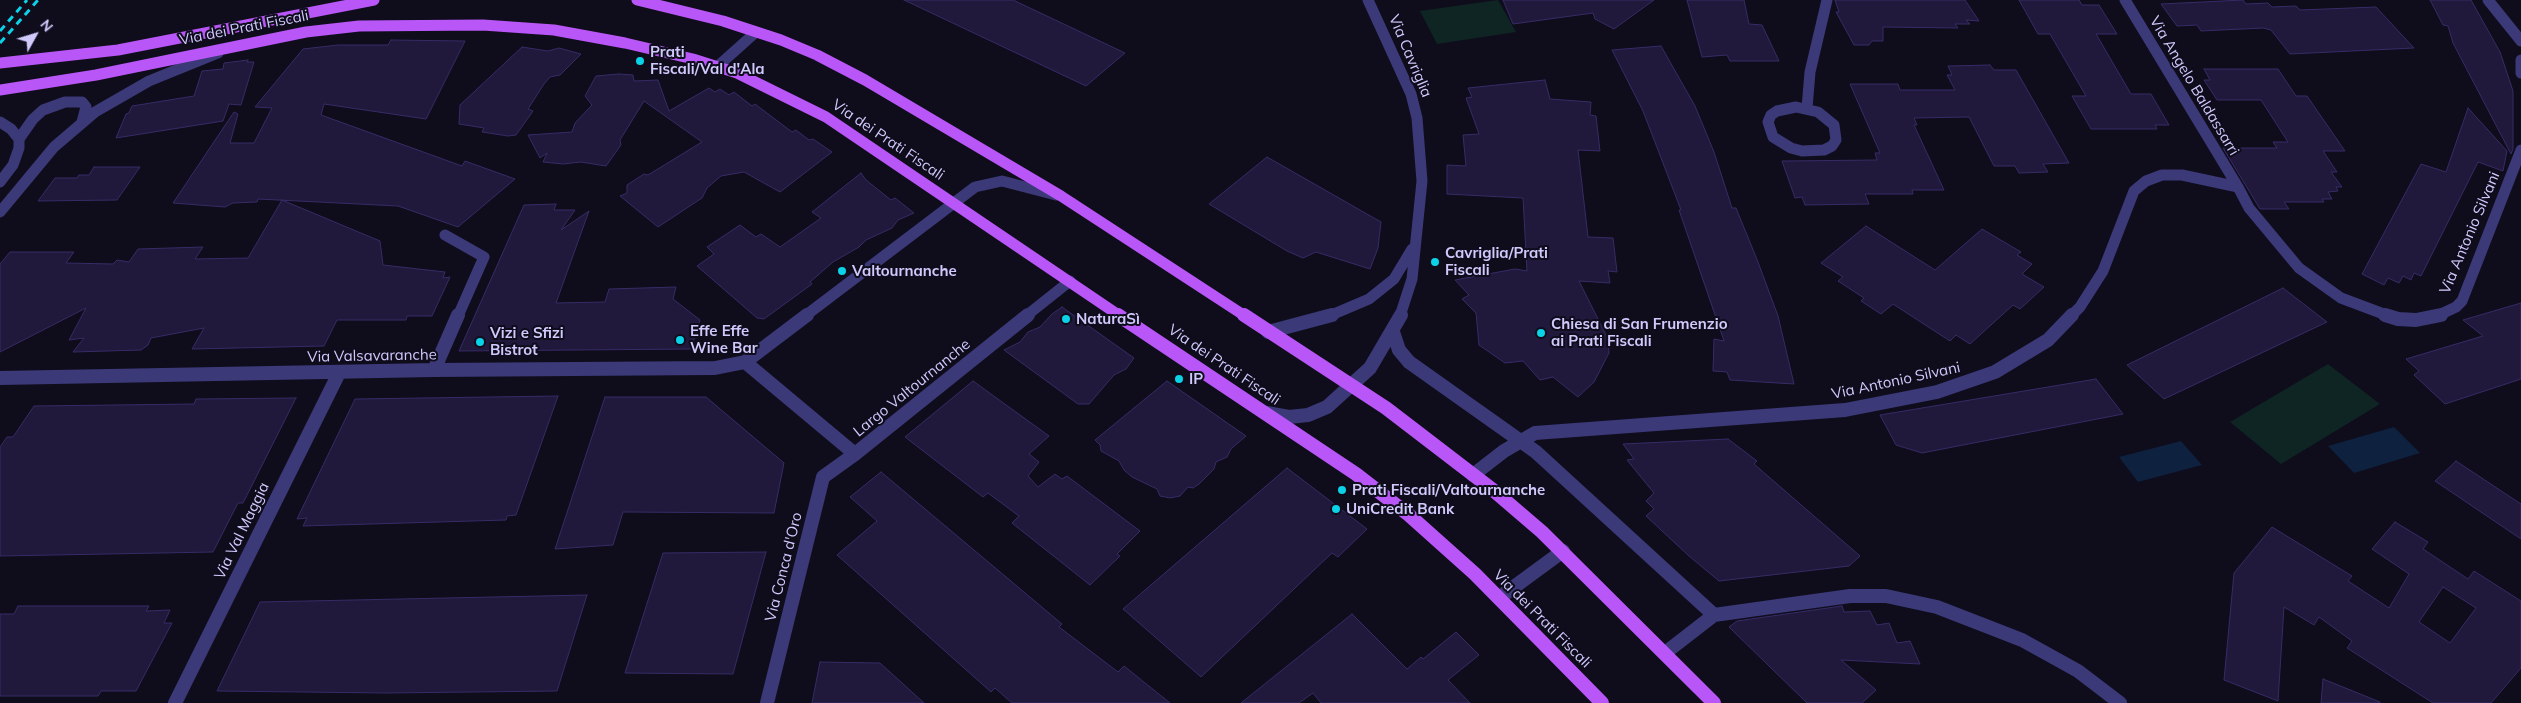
<!DOCTYPE html>
<meta charset="utf-8">
<style>
body{margin:0}
#map{position:relative;width:2521px;height:703px;overflow:hidden;background:#0f0c1c;font-family:Mulish,sans-serif}
canvas{display:block}
.north{position:absolute;left:10px;top:10px;width:50px;height:50px;-webkit-text-stroke:4px #0f0c1c;paint-order:stroke;rotate:51deg;font-size:14px;font-weight:700;line-height:20px;text-align:center;color:#cfc9fc}
.north::after{content:'';display:block;margin:auto;width:18px;height:22px;background:#cfc9fc;clip-path:polygon(50% 0,100% 100%,50% 72%,0 100%)}
</style>
<div id="map">
<canvas width="2521" height="703"></canvas>
<div class="north">N</div>
</div>
<script>
const g = document.querySelector('canvas').getContext('2d');
g.lineJoin = 'round';
function fillPath(path, color) { g.fillStyle = color; g.fill(path, 'evenodd'); }
const toPath = rows => new Path2D(rows.map(r => 'M' + r).join(''));
function trace(path, color, width, dash) { g.strokeStyle = color; g.lineWidth = width; g.lineCap = dash ? 'butt' : 'round'; g.setLineDash(dash || []); g.stroke(path); }
function drawText(font, color, halo, rows, align = 'center') {
  g.font = font + ' Mulish,sans-serif'; g.lineWidth = 4; g.setLineDash([]); g.textBaseline = 'middle'; g.strokeStyle = halo; g.fillStyle = color; for (const [text, x, y, turn = 0] of rows) {
    g.save(); g.translate(x, y); g.rotate((+turn || 0) * Math.PI / 180); g.textAlign = isNaN(turn) ? turn : align; if (halo) g.strokeText(text, 0, 0); g.fillText(text, 0, 0); g.restore();
  }
}
fillPath(toPath([
 [1498,0,1516,32,1437,44,1420,11],
 [2328,364,2380,404,2281,464,2230,422]
]), '#0f2524');
fillPath(toPath([
 [2394,427,2420,453,2354,473,2328,446],
 [2181,441,2202,465,2138,482,2119,457]
]), '#0e213e');
const building = toPath([
 [904,0,1013,0,1125,53,1086,86,904,0],
 [1503,0,1654,0,1614,29,1595,19,1593,13,1513,24,1503,0],
 [1687,0,1744,0,1749,24,1762,25,1779,61,1730,61,1727,55,1702,57,1687,0],
 [1835,0,1965,0,1979,21,1966,20,1970,24,1955,24,1958,28,1883,27,1883,41,1872,41,1869,45,1854,45,1836,12,1839,12,1835,0],
 [2019,0,2079,0,2082,5,2099,5,2117,34,2096,34,2131,94,2151,94,2169,125,2155,125,2157,129,2091,129,2072,96,2086,96,2050,34,2038,34,2019,0],
 [2243,0,2246,4,2268,3,2272,7,2296,6,2300,10,2376,7,2414,48,2290,54,2271,30,2263,28,2201,31,2197,25,2177,26,2161,4,2243,0],
 [2430,0,2471,0,2500,52,2513,91,2513,149,2511,154,2453,43,2448,26,2443,25,2430,0],
 [391,40,465,41,426,119,324,104,321,115,462,166,465,161,515,179,458,227,398,206,258,199,257,202,233,203,225,207,173,203,234,112,238,114,230,143,254,143,272,108,255,107,303,49,338,45,388,45,391,40],
 [1661,46,1695,106,1714,152,1732,208,1736,208,1758,262,1778,316,1794,384,1730,380,1727,372,1713,371,1714,339,1724,341,1679,210,1681,210,1643,111,1612,50,1661,46],
 [522,47,548,51,559,48,581,54,560,75,550,77,544,84,528,109,533,111,516,135,508,136,482,132,484,128,459,124,460,105,522,47],
 [248,60,247,62,254,62,241,105,229,104,223,121,116,138,126,114,129,113,132,106,194,96,202,71,223,69,224,63,248,60],
 [1990,65,1994,70,2016,70,2069,163,2043,164,2048,172,2019,173,2015,166,1994,166,1969,117,1914,118,1917,125,1914,125,1944,190,1912,190,1913,194,1865,194,1869,204,1805,205,1802,197,1795,198,1782,161,1877,160,1875,153,1880,153,1850,84,1898,84,1900,90,1955,90,1947,75,1952,75,1948,66,1990,65],
 [2204,69,2278,69,2296,96,2307,96,2345,151,2323,151,2337,172,2331,172,2342,187,2336,187,2338,191,2328,192,2332,199,2322,199,2324,202,2284,202,2289,209,2260,209,2223,148,2277,148,2273,142,2288,142,2261,100,2217,100,2204,80,2210,80,2204,69],
 [619,74,633,75,634,81,658,80,669,111,709,88,715,92,720,89,729,95,734,92,752,106,755,104,792,132,796,130,809,140,813,139,832,152,780,192,744,172,721,176,707,188,702,198,658,227,620,196,627,193,627,185,644,174,648,175,702,142,644,101,620,140,621,145,606,166,581,162,563,164,543,162,547,153,540,158,528,135,572,132,575,123,592,105,585,96,596,76,619,74],
 [1545,80,1550,99,1591,102,1590,115,1596,116,1600,151,1578,150,1588,237,1613,238,1617,272,1608,271,1610,283,1579,281,1608,339,1609,353,1594,382,1578,397,1553,377,1540,380,1523,361,1505,363,1479,345,1476,313,1462,299,1469,295,1455,280,1515,269,1527,271,1523,198,1447,194,1447,165,1466,166,1463,135,1479,134,1466,98,1472,97,1468,88,1545,80],
 [2468,108,2507,151,2503,171,2478,162,2421,276,2414,273,2411,280,2403,276,2399,283,2388,278,2384,285,2362,274,2421,164,2446,172,2468,108],
 [1267,157,1381,222,1378,248,1370,269,1316,252,1303,258,1287,251,1209,204,1267,157],
 [94,167,140,167,117,200,38,201,55,178,77,178,79,175,89,175,94,167],
 [861,173,866,180,891,200,895,198,914,213,898,220,892,228,866,240,859,247,833,262,810,282,812,284,764,319,757,318,697,266,714,254,707,247,740,225,756,237,761,234,780,247,821,218,812,212,861,173],
 [282,200,380,241,383,265,445,272,443,278,450,277,432,316,407,316,406,320,337,320,324,346,192,349,204,328,151,338,148,345,141,350,73,352,84,338,69,340,86,308,0,352,0,264,10,252,74,252,66,263,113,264,117,260,129,262,138,249,203,247,195,259,248,258,282,200],
 [556,204,554,210,575,210,561,230,589,211,556,303,605,302,609,289,676,287,673,299,700,320,691,349,459,351,524,205,556,204],
 [1866,226,1935,270,1982,229,2021,252,2017,255,2032,264,2022,274,2044,287,2020,309,2013,305,1970,344,1956,335,1950,341,1893,304,1881,314,1861,301,1864,298,1838,281,1843,277,1821,263,1866,226],
 [2283,288,2327,322,2164,399,2127,365,2283,288],
 [2521,303,2521,379,2445,404,2414,375,2419,371,2406,359,2483,336,2463,320,2521,303],
 [1062,307,1134,358,1126,369,1114,375,1089,404,1078,404,1004,350,1020,342,1028,332,1040,327,1052,314,1062,307],
 [2096,379,2123,414,1922,453,1896,445,1880,415,2096,379],
 [973,381,1049,436,1029,454,1039,462,1028,476,1038,487,1055,474,1062,479,1067,476,1140,531,1117,554,1120,556,1090,585,1012,523,1019,516,988,493,983,497,905,437,973,381],
 [1167,381,1246,436,1231,449,1227,457,1216,462,1214,469,1199,484,1193,488,1188,487,1180,496,1170,498,1160,496,1157,489,1132,477,1124,470,1119,461,1101,451,1100,445,1095,440,1167,381],
 [558,396,516,515,507,516,506,520,303,526,307,518,297,519,355,399,558,396],
 [605,397,706,397,784,463,774,513,623,512,613,545,555,549,605,397],
 [296,398,243,503,238,503,213,552,0,556,0,447,7,437,13,437,34,406,194,404,196,399,296,398],
 [1728,439,1757,461,1754,464,1860,556,1849,566,1719,581,1689,556,1646,516,1654,509,1646,501,1654,493,1627,460,1634,459,1623,444,1728,439],
 [2456,461,2521,504,2521,539,2435,481,2456,461],
 [1287,468,1367,529,1338,557,1332,553,1201,677,1123,609,1287,468],
 [881,472,1062,624,1059,627,1118,672,1124,666,1170,703,1012,703,995,688,991,692,837,555,877,521,850,497,881,472],
 [2395,522,2428,542,2423,549,2468,579,2474,571,2521,601,2521,668,2491,703,2433,703,2347,648,2352,641,2319,617,2314,625,2284,607,2278,701,2224,680,2234,573,2272,527,2352,576,2348,581,2389,608,2409,574,2372,549,2395,522],
 [2443,587,2476,608,2450,643,2419,622,2443,587],
 [766,552,733,674,625,673,663,553,766,552],
 [587,595,557,691,386,693,217,691,260,602,587,595],
 [18,606,149,606,146,611,170,610,164,623,172,623,136,691,101,691,98,696,0,696,0,614,14,614,18,606],
 [1842,606,1844,612,1870,611,1877,625,1889,623,1897,643,1910,641,1920,664,1841,660,1876,690,1862,703,1807,703,1729,627,1737,621,1842,606],
 [1352,614,1407,669,1421,657,1423,659,1456,632,1479,655,1448,680,1470,703,1321,703,1313,693,1299,703,1241,703,1352,614],
 [820,662,880,663,924,703,812,703,820,662],
 [2323,679,2380,702,2380,703,2321,703,2323,679]
]);
fillPath(building, '#20193c');
trace(building, '#372c66', 1);
trace(toPath([
 [1368,0,1411,94,1417,118,1422,181,1412,279,1400,316],
 [2125,0,2238,187],
 [2488,0,2521,41],
 [2521,60,2521,73],
 [718,66,756,32],
 [1796,107,1818,112,1834,125,1836,140,1832,146,1824,150,1802,151,1791,148,1773,137,1768,122,1771,115,1777,111,1796,107],
 [1807,108,1810,72,1827,0],
 [0,122,11,129,19,139],
 [0,182,13,165,19,148,19,139,33,119,43,110,65,102,82,102,86,107,82,122],
 [0,212,54,147,95,112,149,81,218,53],
 [445,235,484,257,458,316],
 [805,316,975,187,1002,181,1056,195],
 [1026,316,1070,281],
 [1329,316,1369,299,1394,279,1412,249],
 [2071,316,2080,307,2103,271,2134,191,2146,181,2162,175,2182,175,2238,187,2249,208,2299,268,2341,298,2389,316],
 [2437,316,2456,307,2462,301,2521,150]
]), '#3b3978', 11);
trace(toPath([
 [807,315,745,362,855,454],
 [2385,315,2398,319,2416,320,2441,315],
 [1268,332,1332,315],
 [1393,332,1399,350,1409,362,1536,452,1714,615],
 [434,370,458,315],
 [0,378,434,370,715,368,745,362],
 [1267,413,1289,417,1308,415,1327,407,1370,368,1401,315],
 [1473,475,1504,451,1535,433,1845,410,1937,392,1995,372,2048,340,2072,315],
 [1499,598,1563,551],
 [1665,653,1714,615,1850,596,1886,596,1937,607,2022,640,2078,671,2120,703],
 [175,703,339,373],
 [767,703,823,477,855,454,1028,315]
]), '#3b3978', 14);
trace(toPath([
 [637,0,723,21,781,40,817,55,865,80,1061,196,1245,316],
 [0,63,118,50,374,0],
 [0,90,96,75,306,32,359,26,483,25,554,30,625,43,693,59,737,73,826,117,1120,316]
]), '#b956f7', 11);
trace(toPath([
 [1118,315,1356,474,1409,515,1475,574,1602,703],
 [1244,315,1386,408,1493,490,1542,532,1714,703]
]), '#b956f7', 14);
trace(toPath([
 [0,31,27,0],
 [0,43,38,0]
]), '#0bd2e7', 3, [7, 5.5]);
for (const [x, y, r, color] of [
 [640,61,5,"#0bd2e7"],
 [1435,262,5,"#0bd2e7"],
 [842,271,5,"#0bd2e7"],
 [1066,319,5,"#0bd2e7"],
 [1541,333,5,"#0bd2e7"],
 [680,340,5,"#0bd2e7"],
 [480,342,5,"#0bd2e7"],
 [1179,379,5,"#0bd2e7"],
 [1342,490,5,"#0bd2e7"],
 [1336,509,5,"#0bd2e7"]
]) { const dot = new Path2D(); dot.arc(x, y, r, 0, 2 * Math.PI); g.fillStyle = color; g.fill(dot); trace(dot, '#0f0c1c', 2); }
drawText('15px', '#cfc9fc', '#0f0c1c', [
 ["Via dei Prati Fiscali",244,28,-11],
 ["Via Cavriglia",1410,56,67],
 ["Via Angelo Baldassarri",2194,86,59],
 ["Via dei Prati Fiscali",888,140,34],
 ["Via Antonio Silvani",2470,233,-67],
 ["Via Valsavaranche",372,356,-1],
 ["Via dei Prati Fiscali",1224,365,34],
 ["Via Antonio Silvani",1896,381,-12],
 ["Largo Valtournanche",912,388,-39],
 ["Via Val Maggia",242,531,-64],
 ["Via Conca d'Oro",784,567,-76],
 ["Via dei Prati Fiscali",1542,619,45]
]);
drawText('bold 15px', '#cfc9fc', '#0f0c1c', [
 ["Prati",650,52],
 ["Fiscali/Val d'Ala",650,69],
 ["Cavriglia/Prati",1445,253],
 ["Fiscali",1445,270],
 ["Valtournanche",852,271],
 ["NaturaSì",1076,319],
 ["Chiesa di San Frumenzio",1551,324],
 ["ai Prati Fiscali",1551,341],
 ["Effe Effe",690,331],
 ["Wine Bar",690,348],
 ["Vizi e Sfizi",490,333],
 ["Bistrot",490,350],
 ["IP",1189,379],
 ["Prati Fiscali/Valtournanche",1352,490],
 ["UniCredit Bank",1346,509]
], 'left');
</script>
